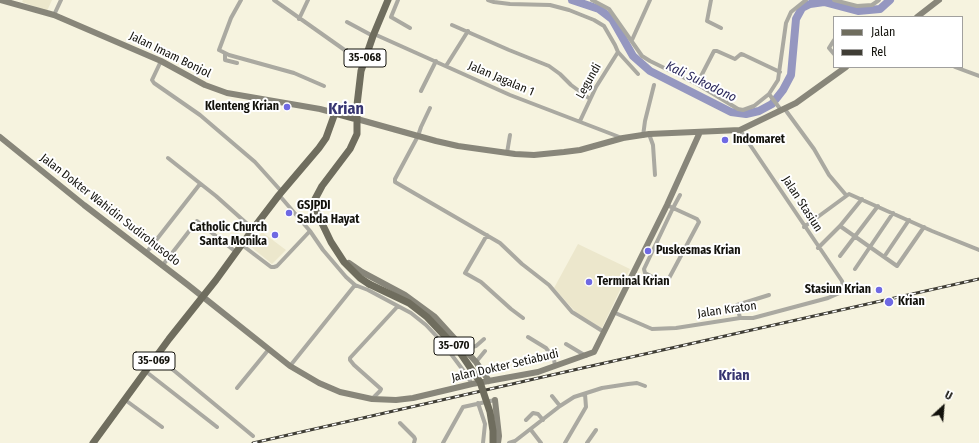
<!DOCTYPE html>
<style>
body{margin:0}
#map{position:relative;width:979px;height:443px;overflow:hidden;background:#f6f3df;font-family:"Fira Sans Condensed",sans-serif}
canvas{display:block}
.legend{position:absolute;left:833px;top:16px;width:130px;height:52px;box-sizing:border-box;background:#fff;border:1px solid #a1a09e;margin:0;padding:5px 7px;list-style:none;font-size:12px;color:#13120c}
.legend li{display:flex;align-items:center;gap:8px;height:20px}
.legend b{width:20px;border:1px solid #a1a09e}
.north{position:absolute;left:923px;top:387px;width:40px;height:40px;-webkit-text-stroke:3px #fff;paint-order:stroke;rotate:26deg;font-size:11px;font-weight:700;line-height:16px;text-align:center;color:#13120c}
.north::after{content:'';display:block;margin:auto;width:14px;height:18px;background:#13120c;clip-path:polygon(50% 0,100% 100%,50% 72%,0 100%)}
</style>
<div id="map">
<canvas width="979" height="443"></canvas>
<ul class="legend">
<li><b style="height:5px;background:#6f6d5e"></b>Jalan</li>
<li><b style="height:5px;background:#3f3d35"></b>Rel</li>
</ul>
<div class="north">U</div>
</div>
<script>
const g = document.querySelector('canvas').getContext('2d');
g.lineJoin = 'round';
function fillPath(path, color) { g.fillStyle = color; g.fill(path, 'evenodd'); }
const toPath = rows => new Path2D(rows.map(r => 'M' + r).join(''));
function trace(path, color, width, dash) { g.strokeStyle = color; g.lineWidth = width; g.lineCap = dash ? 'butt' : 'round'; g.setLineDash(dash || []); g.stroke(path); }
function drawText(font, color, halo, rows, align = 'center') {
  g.font = font + ' "Fira Sans Condensed",sans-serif'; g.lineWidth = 4; g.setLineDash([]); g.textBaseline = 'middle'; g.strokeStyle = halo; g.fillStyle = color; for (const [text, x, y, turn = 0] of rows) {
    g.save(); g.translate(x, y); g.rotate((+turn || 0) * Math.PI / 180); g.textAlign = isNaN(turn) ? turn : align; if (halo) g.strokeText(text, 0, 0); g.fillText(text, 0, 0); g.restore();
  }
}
fillPath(toPath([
 [23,0,52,0,47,11,22,2],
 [262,232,286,250,272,264,250,246],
 [578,244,630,269,601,330,580,317,554,288]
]), '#ece7cc');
trace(toPath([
 [572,0,599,9,612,19,633,56,650,71,731,112,746,114,759,111,772,104,783,90,791,75,796,19,802,8,810,4,824,2,858,11,880,9,890,0]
]), '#9597c0', 8);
trace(toPath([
 [241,0,231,18,219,50,229,55,294,73,324,86],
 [274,0,363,63],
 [398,0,391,17,410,28],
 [488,0,494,2,510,4,550,5,569,10,594,20,604,26,615,45,618,52,638,74],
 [592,0,609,9,642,56,650,61,697,84,738,109,743,110,754,106,769,94,778,80,786,23,791,12,806,0],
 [711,0,707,21,721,28],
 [834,0,857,6,872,5,879,0],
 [54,15,61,0],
 [299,19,308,0],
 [347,22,373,36],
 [452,25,509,50,549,66,560,74,571,85,590,99],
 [374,34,510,95,622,138],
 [632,40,650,0],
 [834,40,829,48,834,54],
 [225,54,225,60,237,63],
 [161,61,152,80,154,83,200,115,255,162,282,192],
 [446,66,468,31],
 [955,67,979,76],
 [697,84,714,51,717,51,735,59,741,54,744,55,780,72],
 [421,91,436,61],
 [769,94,781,110],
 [430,108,421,127,418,136,395,179,395,182,500,243,522,264,549,285,572,312,604,332],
 [784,108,814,149,829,175,846,195],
 [580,121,596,87,618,52],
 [649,134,653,145,655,175],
 [643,136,645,121,654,85],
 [507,153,510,135],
 [168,158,216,196,253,229],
 [279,195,310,231,323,250,346,277,355,285,368,290,411,313,426,325,442,342,466,374,472,384],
 [667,205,673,208,697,219,699,222,667,282,664,283,645,273,644,269,673,208,680,195],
 [840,226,897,266,924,227],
 [804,227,849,194,932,231,979,250],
 [487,235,465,273,481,282,511,309,523,318],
 [242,245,271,267,274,267,277,266,310,231],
 [818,248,840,226,862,199],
 [146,253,200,184],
 [840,256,878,206],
 [884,257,909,220],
 [162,266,197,221,236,252],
 [855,269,893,213],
 [613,312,652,329,676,328,740,318,753,318,828,298,844,291,842,281,740,130],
 [740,318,737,305,769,295],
 [528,337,546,348,554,359,555,366],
 [566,344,586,356],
 [464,349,476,346,484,339],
 [160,359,253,436],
 [476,362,485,351],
 [290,366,355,285],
 [149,374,217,427],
 [237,388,269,349],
 [552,396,560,406],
 [372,399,380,391,381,389,354,365,350,360,350,358,398,306],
 [128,402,162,427],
 [478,403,485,424,483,443],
 [526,420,533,413,538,414,543,420],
 [400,423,414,437,415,439,414,443],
 [531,430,541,443],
 [443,443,463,407,495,400],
 [509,443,515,441,560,406,574,397,602,388,628,384,637,383,645,386],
 [565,443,586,407,585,394],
 [587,443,596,430]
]), '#aaa9a1', 4);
trace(toPath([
 [0,0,54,15,161,61,205,85,227,93,320,109,335,113],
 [917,17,939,0],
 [357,119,436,141,458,146,515,154,534,155,564,152,580,150,623,138,649,134,740,130,796,103,846,67],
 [0,137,84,205,188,285,290,366,319,383,340,392,372,399,396,400,413,398,472,384,538,372,594,352,667,205,700,132],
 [349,263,362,272,405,295,435,317,476,362,489,381],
 [495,400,499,436,498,443]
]), '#88867a', 6);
trace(toPath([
 [369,284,360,278,344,262,331,242,318,215,314,201,322,186,350,149,357,134,357,105,361,71,373,36,388,0],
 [93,443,169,339,216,280,253,229,279,195,319,148,326,138,335,113,357,119]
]), '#6f6d5e', 7);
const rail = toPath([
 [253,443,578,369,979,279]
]);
trace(rail, '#3f3d35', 3);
trace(rail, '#fff', 1.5, [4.5]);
trace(toPath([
 [369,284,409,303,427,317,459,351,480,382,490,412,493,431,493,443]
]), '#6f6d5e', 7);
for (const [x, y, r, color] of [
 [287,107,4,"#6f69e3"],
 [725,140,4,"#6f69e3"],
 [289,213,4,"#6f69e3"],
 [275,235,4,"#6f69e3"],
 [648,251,4,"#6f69e3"],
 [589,282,4,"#6f69e3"],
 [879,290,4,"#6f69e3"],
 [889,302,5,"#6f69e3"]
]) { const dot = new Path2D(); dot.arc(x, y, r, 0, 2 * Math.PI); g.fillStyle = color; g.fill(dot); trace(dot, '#fff', 1.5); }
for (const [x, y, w] of [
 [365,58,42],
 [454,346,40],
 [154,361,42]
]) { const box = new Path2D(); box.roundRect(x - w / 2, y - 9, w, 18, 3); g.fillStyle = '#fff'; g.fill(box); trace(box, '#13120c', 1); }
drawText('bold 11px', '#13120c', null, [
 ["35-068",365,58],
 ["35-070",454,346],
 ["35-069",154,361]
]);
drawText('12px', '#13120c', '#fff', [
 ["Jalan Imam Bonjol",170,55,26],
 ["Jalan Jagalan 1",501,79,23],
 ["Legundi",589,81,-61],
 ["Jalan Stasiun",802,204,57],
 ["Jalan Dokter Wahidin Sudirohusodo",110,210,38],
 ["Jalan Kraton",727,310,-8],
 ["Jalan Dokter Setiabudi",505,366,-13]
]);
drawText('bold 12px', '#13120c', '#fff', [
 ["Klenteng Krian",279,107,"right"],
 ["Indomaret",733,140],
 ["GSJPDI",297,206],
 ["Sabda Hayat",297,220],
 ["Catholic Church",267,228,"right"],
 ["Santa Monika",267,242,"right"],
 ["Puskesmas Krian",656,251],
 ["Terminal Krian",597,282],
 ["Stasiun Krian",871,290,"right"],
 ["Krian",898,302]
], 'left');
drawText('italic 13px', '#2b295c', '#fff', [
 ["Kali Sukodono",701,82,26]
]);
drawText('bold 14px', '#373571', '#fff', [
 ["Krian",734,376]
]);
drawText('bold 16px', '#373571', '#fff', [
 ["Krian",346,110]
]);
</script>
